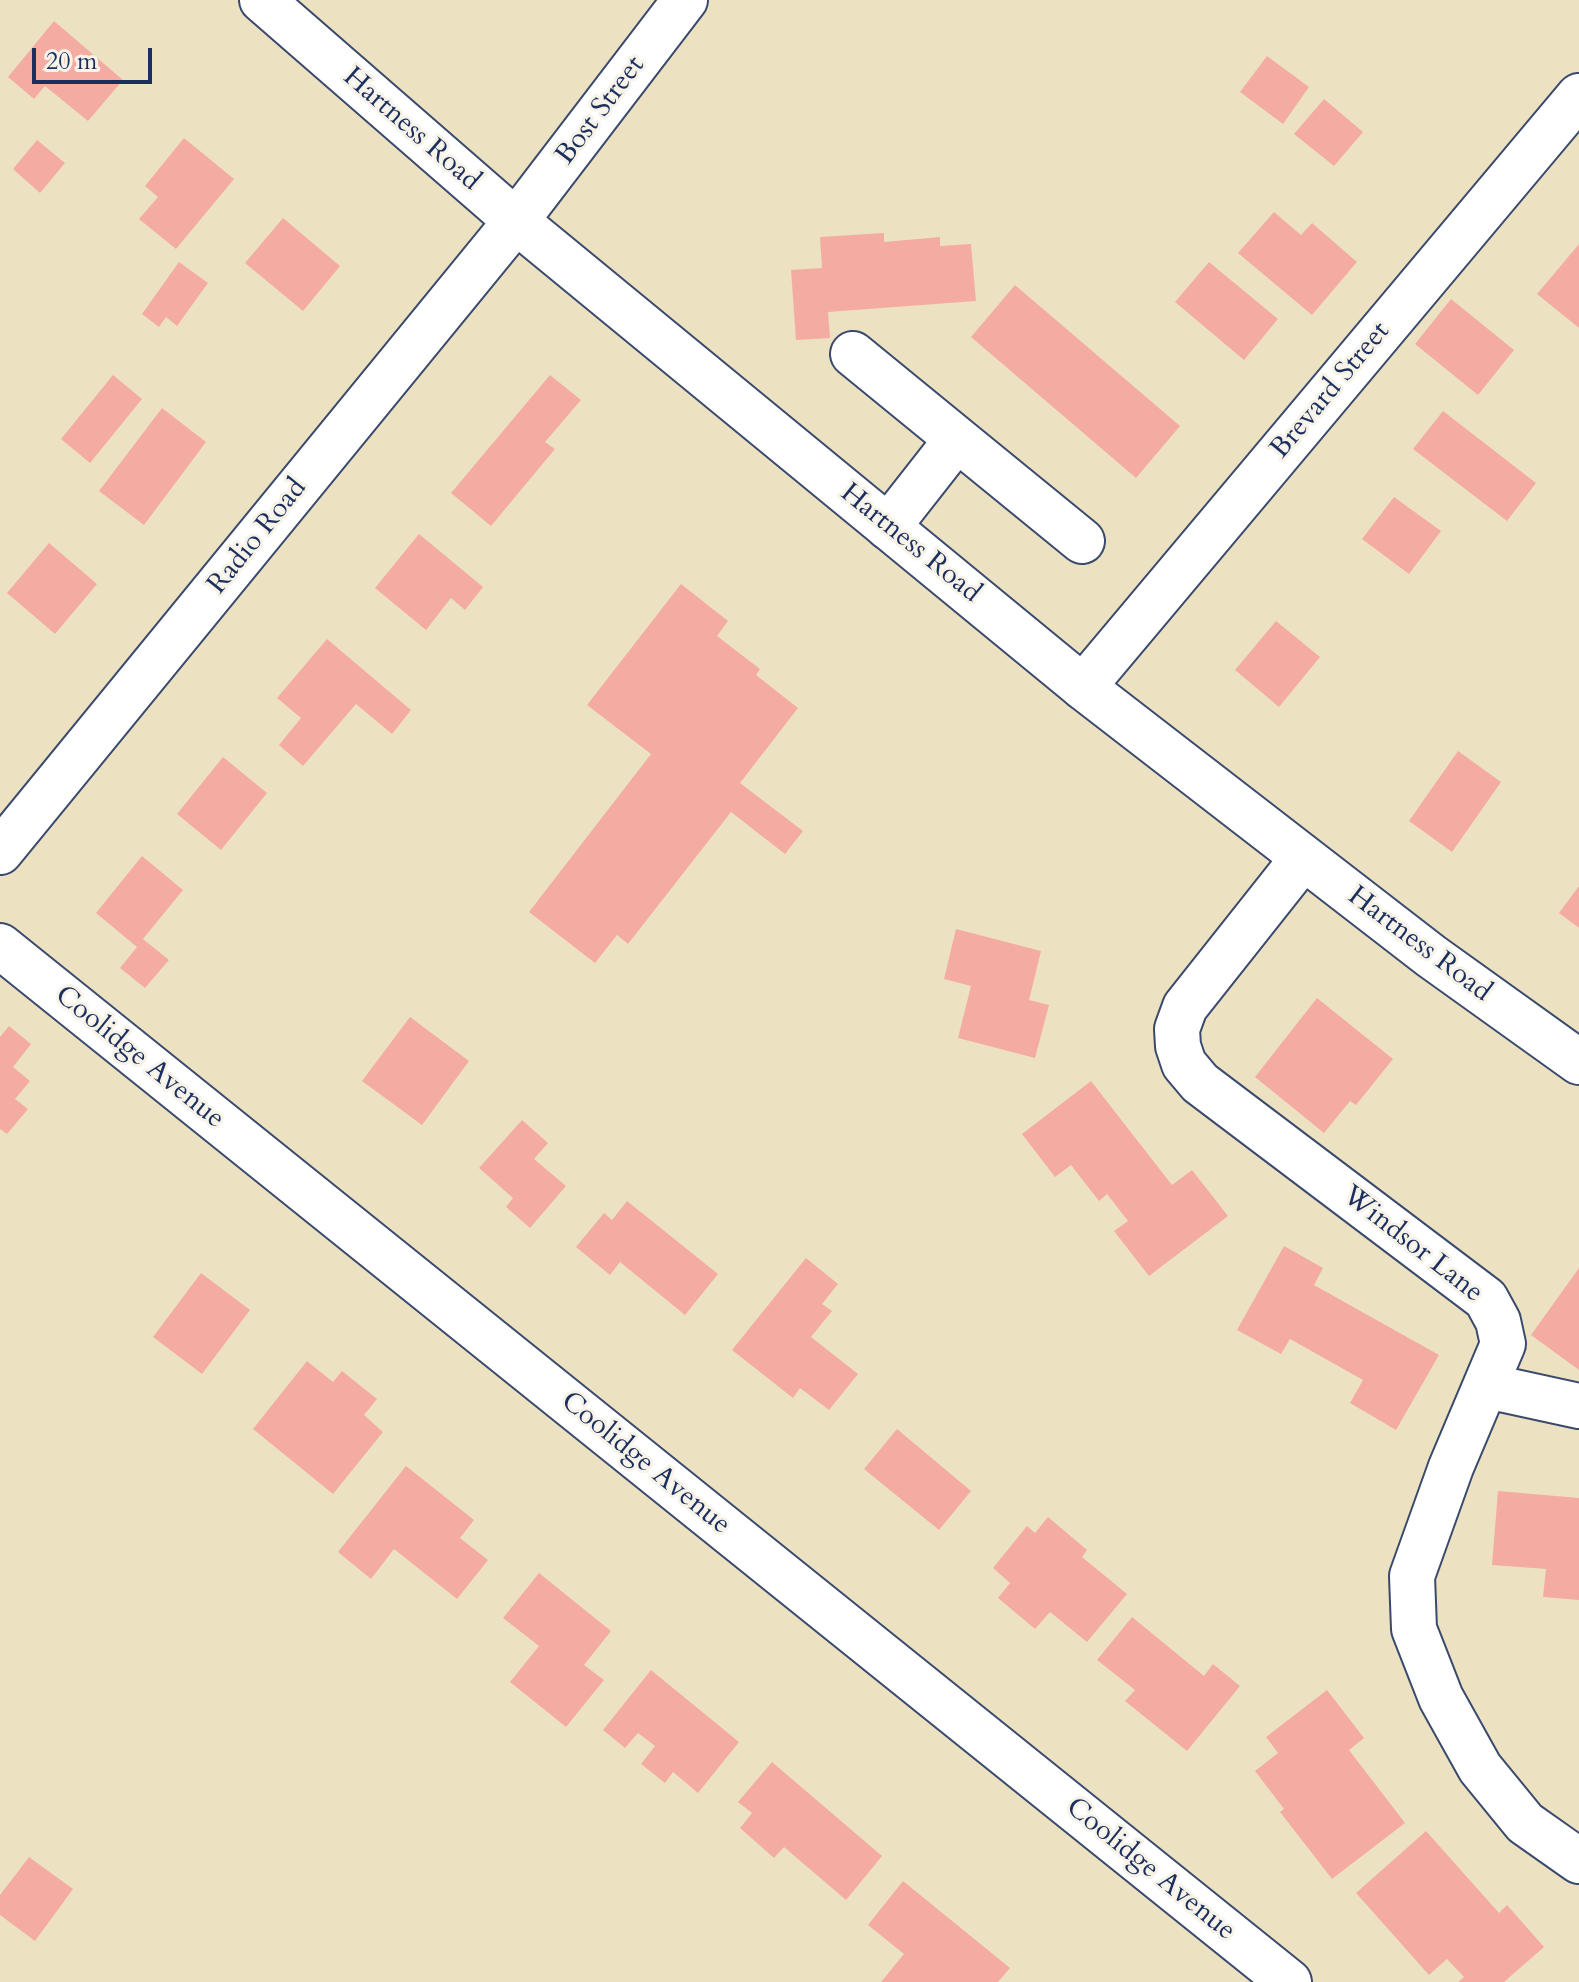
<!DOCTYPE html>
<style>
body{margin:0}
#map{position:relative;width:1579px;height:1982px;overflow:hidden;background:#ece2c2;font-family:Cardo,serif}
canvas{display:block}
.scale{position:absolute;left:32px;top:48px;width:120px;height:36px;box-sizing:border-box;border:4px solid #1b2f5e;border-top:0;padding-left:10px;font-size:24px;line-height:28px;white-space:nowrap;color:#1b2f5e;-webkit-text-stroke:6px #f7f3e8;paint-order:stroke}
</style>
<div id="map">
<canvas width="1579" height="1982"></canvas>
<div class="scale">20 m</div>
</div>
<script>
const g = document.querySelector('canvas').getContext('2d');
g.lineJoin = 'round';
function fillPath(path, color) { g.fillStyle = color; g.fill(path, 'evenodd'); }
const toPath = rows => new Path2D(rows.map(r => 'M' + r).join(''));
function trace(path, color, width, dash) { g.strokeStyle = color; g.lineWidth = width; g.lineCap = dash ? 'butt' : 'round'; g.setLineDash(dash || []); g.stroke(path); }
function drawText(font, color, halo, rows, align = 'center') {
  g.font = font + ' Cardo,serif'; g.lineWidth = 6; g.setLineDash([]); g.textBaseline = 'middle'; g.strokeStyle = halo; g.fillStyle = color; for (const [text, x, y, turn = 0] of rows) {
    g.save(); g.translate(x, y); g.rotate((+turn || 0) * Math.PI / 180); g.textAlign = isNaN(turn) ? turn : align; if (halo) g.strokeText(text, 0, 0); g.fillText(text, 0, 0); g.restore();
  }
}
fillPath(toPath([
 [54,21,123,80,88,121,45,86,34,99,8,77],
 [1267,56,1309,87,1283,124,1240,92],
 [1324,99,1363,132,1334,166,1294,134],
 [184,138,234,179,176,249,139,219,158,197,145,186],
 [37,140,65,163,40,193,13,169],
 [1274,212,1301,235,1312,223,1357,262,1312,315,1238,253],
 [283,218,340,266,303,311,245,263],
 [884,233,884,242,940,237,940,246,971,244,976,301,828,312,830,338,796,340,791,270,822,268,820,237],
 [1579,244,1579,328,1537,294],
 [179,262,208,283,177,326,166,317,159,327,142,314],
 [1209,262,1278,319,1244,360,1175,302],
 [1015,285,1180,426,1136,478,971,337],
 [1451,299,1514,350,1478,395,1415,344],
 [113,375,142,399,90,463,61,439],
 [550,375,581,400,545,442,555,449,491,526,451,493],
 [162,408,206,442,144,525,99,491],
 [1443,411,1536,483,1507,521,1413,449],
 [1394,497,1441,531,1409,574,1362,539],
 [419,534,483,587,465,610,451,598,426,630,375,588],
 [49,543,97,584,55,634,7,593],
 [681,584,728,621,717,636,760,669,756,675,798,708,740,783,803,831,785,854,731,812,628,944,617,935,595,963,529,912,651,754,587,705],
 [1276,621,1320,657,1279,707,1235,670],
 [327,639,411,710,392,734,356,704,303,766,279,745,301,718,277,698],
 [1458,751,1501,782,1452,852,1409,821],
 [223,757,267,793,221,850,177,814],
 [142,856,183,890,143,939,169,960,145,988,120,968,137,947,96,913],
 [1579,886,1579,928,1559,913],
 [956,929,1041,951,1029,1000,1049,1005,1035,1058,958,1038,971,986,944,979],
 [1317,998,1393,1059,1356,1105,1350,1101,1324,1133,1255,1077],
 [410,1017,469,1061,422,1125,362,1081],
 [9,1026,31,1044,13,1067,30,1081,15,1099,28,1109,7,1134,0,1129,0,1037],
 [1091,1081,1172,1185,1192,1170,1228,1216,1149,1276,1114,1231,1128,1221,1107,1194,1099,1201,1071,1165,1055,1177,1022,1134],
 [522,1120,548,1143,534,1159,566,1186,530,1228,506,1207,513,1198,479,1168],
 [627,1201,718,1274,685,1315,620,1262,610,1275,576,1247,604,1213,612,1220],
 [1284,1246,1323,1268,1314,1285,1439,1355,1396,1430,1350,1403,1363,1380,1290,1339,1281,1354,1237,1330],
 [806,1258,838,1284,822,1304,832,1311,811,1337,858,1374,829,1410,800,1388,793,1398,732,1350],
 [1579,1268,1579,1370,1531,1335],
 [201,1273,250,1310,202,1374,153,1337],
 [307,1361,333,1382,342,1371,377,1399,364,1415,383,1432,333,1494,253,1429],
 [897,1429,971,1491,939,1530,864,1469],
 [406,1466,474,1520,460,1538,488,1560,457,1599,394,1549,371,1579,338,1552],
 [1498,1491,1579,1498,1579,1600,1543,1597,1546,1569,1492,1565],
 [1048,1517,1087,1550,1082,1557,1127,1594,1087,1642,1050,1612,1035,1629,998,1598,1010,1583,993,1568,1027,1526,1035,1533],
 [539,1573,611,1631,584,1665,604,1680,566,1727,510,1682,539,1646,503,1618],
 [1132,1617,1204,1676,1213,1664,1240,1686,1187,1751,1125,1701,1135,1690,1097,1660],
 [651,1670,739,1742,698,1793,673,1772,665,1783,641,1764,655,1746,638,1733,625,1748,603,1730],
 [1327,1690,1364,1738,1349,1750,1405,1823,1332,1879,1280,1812,1284,1809,1255,1771,1278,1753,1266,1737],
 [772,1762,882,1856,846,1900,784,1847,774,1858,740,1828,752,1813,738,1802],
 [1426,1831,1499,1913,1507,1905,1544,1947,1504,1982,1458,1982,1464,1977,1447,1959,1429,1975,1356,1893],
 [29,1857,73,1889,35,1941,0,1915,0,1895],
 [903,1881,1010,1968,998,1982,881,1982,904,1954,868,1925]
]), '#f4aca2');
const minor = toPath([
 [853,354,957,439,888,527],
 [957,439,1082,541],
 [1083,687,1579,96],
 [0,852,516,221,685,0],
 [1303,858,1185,1007,1177,1029,1178,1046,1184,1064,1200,1083,1486,1299,1498,1321,1503,1344,1451,1467,1412,1576,1414,1629,1441,1698,1480,1768,1525,1823,1579,1861],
 [0,946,1289,1982],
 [1487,1386,1579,1406]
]);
const major = toPath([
 [262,0,516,221,1083,687,1431,956,1579,1062]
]);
trace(minor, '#3a4a6d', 48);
trace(major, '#3a4a6d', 48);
trace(minor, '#fff', 44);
trace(major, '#fff', 44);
drawText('28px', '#1b2f5e', '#f7f3e8', [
 ["Bost Street",601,111,-53],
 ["Hartness Road",411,130,41],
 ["Brevard Street",1331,391,-50],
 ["Radio Road",258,537,-51],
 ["Hartness Road",910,544,39],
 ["Hartness Road",1419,945,37],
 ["Coolidge Avenue",139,1058,39],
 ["Windsor Lane",1412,1245,38],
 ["Coolidge Avenue",645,1464,39],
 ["Coolidge Avenue",1150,1870,39]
]);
</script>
